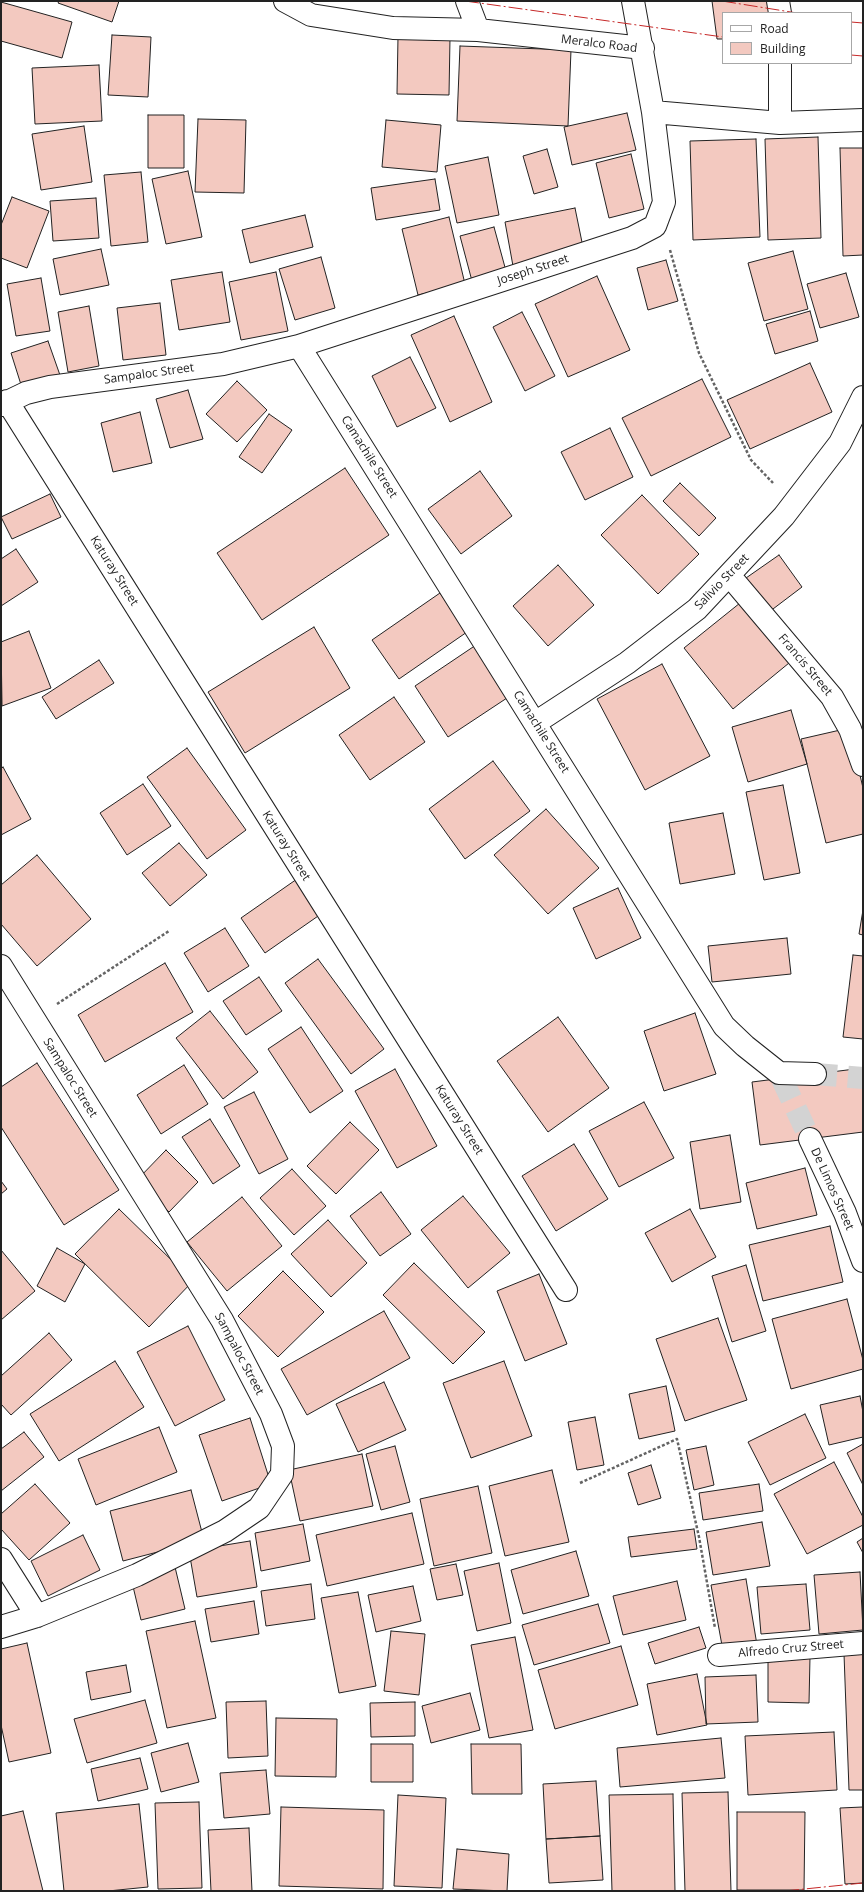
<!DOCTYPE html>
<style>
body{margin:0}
#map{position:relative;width:864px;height:1892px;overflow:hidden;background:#fff;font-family:"Open Sans",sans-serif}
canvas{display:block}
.frame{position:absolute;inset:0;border:2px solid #222;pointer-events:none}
.legend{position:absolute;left:722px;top:12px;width:130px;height:52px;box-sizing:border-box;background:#fff;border:1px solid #a7a7a7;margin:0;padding:5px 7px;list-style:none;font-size:12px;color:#222}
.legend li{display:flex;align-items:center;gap:8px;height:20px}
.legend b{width:20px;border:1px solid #a7a7a7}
</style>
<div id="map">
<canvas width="864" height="1892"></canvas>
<div class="frame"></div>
<ul class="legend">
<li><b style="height:5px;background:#fff"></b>Road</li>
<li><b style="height:11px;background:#f3c9c0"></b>Building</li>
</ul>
</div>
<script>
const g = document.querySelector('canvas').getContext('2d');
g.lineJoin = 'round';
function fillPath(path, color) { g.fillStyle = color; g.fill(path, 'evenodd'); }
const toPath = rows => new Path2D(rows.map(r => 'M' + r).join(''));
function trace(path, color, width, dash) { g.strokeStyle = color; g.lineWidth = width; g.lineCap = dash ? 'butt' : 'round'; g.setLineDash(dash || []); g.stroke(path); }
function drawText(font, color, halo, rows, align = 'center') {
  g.font = font + ' "Open Sans",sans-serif'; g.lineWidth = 3; g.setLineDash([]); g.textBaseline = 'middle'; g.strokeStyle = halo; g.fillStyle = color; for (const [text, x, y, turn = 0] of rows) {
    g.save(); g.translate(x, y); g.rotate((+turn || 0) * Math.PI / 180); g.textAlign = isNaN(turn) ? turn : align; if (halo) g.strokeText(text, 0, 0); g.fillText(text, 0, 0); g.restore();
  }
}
const building = toPath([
 [59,1,119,1,112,22,58,3,59,1],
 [712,1,769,1,770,13,723,13,723,39,717,39,712,1],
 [1,2,72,22,62,58,1,41,1,2],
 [112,35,151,37,148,97,108,95,112,35],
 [398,37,450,38,449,95,397,94,398,37],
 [460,46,571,50,568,126,457,121,460,46],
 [99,65,102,121,35,124,32,68,99,65],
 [627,113,636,150,572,165,564,127,627,113],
 [148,115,184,115,184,168,148,168,148,115],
 [198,119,246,120,244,193,195,192,198,119],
 [386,120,441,125,437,172,382,167,386,120],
 [84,126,92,182,41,190,32,134,84,126],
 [818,137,821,238,768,240,765,139,818,137],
 [756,139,760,237,693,240,690,141,756,139],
 [840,148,863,148,863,255,843,256,840,148],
 [547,149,558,187,534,194,523,156,547,149],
 [631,154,644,209,609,218,596,163,631,154],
 [488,157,499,215,457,223,445,166,488,157],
 [188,171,202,237,166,244,152,179,188,171],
 [141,172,148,242,111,246,104,175,141,172],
 [435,179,440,210,376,220,371,188,435,179],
 [12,197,49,211,27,268,1,258,1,225,12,197],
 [96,198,99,238,53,241,50,201,96,198],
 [575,208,584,252,513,266,505,222,575,208],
 [305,215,313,247,250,263,242,230,305,215],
 [449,217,465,284,418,295,402,229,449,217],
 [494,227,506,271,472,281,460,236,494,227],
 [101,249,109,285,60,295,53,259,101,249],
 [793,251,808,309,764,321,748,263,793,251],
 [321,257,335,308,295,320,279,269,321,257],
 [666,260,678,301,648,310,637,268,666,260],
 [222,272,230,322,179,330,171,280,222,272],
 [276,272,288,331,241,340,229,282,276,272],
 [846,273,859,317,820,328,807,284,846,273],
 [597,276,630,350,568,377,535,304,597,276],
 [41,278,50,331,16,336,7,284,41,278],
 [160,303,166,355,123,360,117,308,160,303],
 [89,306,99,366,68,372,58,312,89,306],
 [810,311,818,341,775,354,766,324,810,311],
 [522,312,555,376,525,391,493,327,522,312],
 [454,316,492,402,450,422,411,335,454,316],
 [48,341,61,378,23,391,11,353,48,341],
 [410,357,436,408,397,427,372,376,410,357],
 [810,363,832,412,750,449,727,400,810,363],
 [702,379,731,437,651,476,622,418,702,379],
 [237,381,267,410,237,442,206,414,237,381],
 [188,390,203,439,170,448,156,399,188,390],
 [140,412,152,463,113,472,101,423,140,412],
 [269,414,292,430,262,473,239,457,269,414],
 [610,428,633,477,585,500,561,452,610,428],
 [345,468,389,535,262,620,217,553,345,468],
 [480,471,512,516,461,554,428,509,480,471],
 [680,483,716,518,699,536,663,501,680,483],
 [50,494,61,517,12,539,1,517,50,494],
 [642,495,699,554,658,594,601,535,642,495],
 [16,549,38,582,1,606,1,559,16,549],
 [779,555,802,587,769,612,746,578,779,555],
 [558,565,594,605,548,646,513,606,558,565],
 [440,593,467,632,399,679,372,640,440,593],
 [740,603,789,663,733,709,684,648,740,603],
 [314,627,350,688,245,753,208,692,314,627],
 [29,631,51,688,2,706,1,642,29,631],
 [476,645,510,696,448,737,415,686,476,645],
 [99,660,114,683,56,719,42,697,99,660],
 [662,664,710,756,645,790,597,699,662,664],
 [394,697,425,742,370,780,339,735,394,697],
 [791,710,807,764,748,782,732,727,791,710],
 [849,728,863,788,863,834,826,843,801,739,849,728],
 [187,748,246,830,207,859,147,777,187,748],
 [493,761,530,811,465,859,429,809,493,761],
 [3,767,31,819,1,835,1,769,3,767],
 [143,784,171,826,127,855,100,813,143,784],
 [783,785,800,873,764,880,746,792,783,785],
 [546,809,599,868,548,914,494,855,546,809],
 [723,813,735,874,680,884,669,823,723,813],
 [179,843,207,875,170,906,142,873,179,843],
 [37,855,91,919,37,966,1,924,1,885,37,855],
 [297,879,321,914,265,953,241,918,297,879],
 [618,888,641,938,596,959,573,908,618,888],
 [863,910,863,935,859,934,863,910],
 [225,928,249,966,208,992,184,953,225,928],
 [787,938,791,974,712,982,708,946,787,938],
 [853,955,863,956,863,1039,843,1037,853,955],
 [318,959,384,1049,351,1074,285,983,318,959],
 [165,963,193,1012,105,1062,78,1015,165,963],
 [259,977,282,1011,246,1035,223,1001,259,977],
 [210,1011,258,1072,223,1099,176,1038,210,1011],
 [695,1013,716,1074,664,1091,644,1031,695,1013],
 [558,1017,609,1088,548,1132,497,1061,558,1017],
 [301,1027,343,1091,310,1113,268,1049,301,1027],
 [37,1063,119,1190,64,1225,1,1127,1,1087,37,1063],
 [184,1065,208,1104,161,1134,137,1095,184,1065],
 [863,1068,863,1132,760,1145,752,1082,863,1068],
 [395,1069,437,1146,397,1168,355,1091,395,1069],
 [254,1092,288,1159,259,1174,224,1107,254,1092],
 [644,1102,674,1158,619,1187,589,1131,644,1102],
 [210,1119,240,1166,213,1184,182,1137,210,1119],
 [350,1122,379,1150,336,1194,307,1166,350,1122],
 [730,1135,741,1202,700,1209,690,1142,730,1135],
 [574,1144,608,1199,556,1231,522,1176,574,1144],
 [166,1150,198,1182,169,1212,137,1180,166,1150],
 [805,1168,817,1215,757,1229,746,1183,805,1168],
 [292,1169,326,1206,294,1235,260,1198,292,1169],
 [1,1181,7,1189,1,1194,1,1181],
 [381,1192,411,1234,380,1256,350,1216,381,1192],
 [463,1196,510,1253,468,1288,421,1230,463,1196],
 [242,1197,282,1246,227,1291,187,1242,242,1197],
 [119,1209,193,1281,149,1327,75,1254,119,1209],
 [690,1209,716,1257,672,1282,645,1233,690,1209],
 [328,1220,367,1263,331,1297,291,1254,328,1220],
 [830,1226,843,1282,763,1301,749,1245,830,1226],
 [57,1248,85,1264,65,1302,37,1286,57,1248],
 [1,1250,35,1291,1,1320,1,1250],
 [414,1263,485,1332,453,1364,383,1295,414,1263],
 [746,1265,766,1331,732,1342,712,1276,746,1265],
 [283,1271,324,1312,278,1357,238,1316,283,1271],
 [539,1274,567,1344,525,1361,497,1291,539,1274],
 [847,1299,863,1360,863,1369,791,1389,772,1319,847,1299],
 [384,1311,410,1358,307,1415,281,1369,384,1311],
 [718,1318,747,1400,685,1421,656,1339,718,1318],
 [188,1326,225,1400,175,1426,137,1352,188,1326],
 [49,1333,72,1360,11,1415,1,1404,1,1376,49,1333],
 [115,1361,144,1407,59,1461,30,1414,115,1361],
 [504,1361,532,1436,471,1458,443,1383,504,1361],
 [384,1382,406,1430,358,1452,336,1404,384,1382],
 [666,1386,675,1431,639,1439,629,1394,666,1386],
 [860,1396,863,1412,863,1437,829,1445,820,1405,860,1396],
 [805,1414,826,1458,770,1485,748,1442,805,1414],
 [595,1417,604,1465,577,1470,568,1422,595,1417],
 [250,1418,271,1484,222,1501,199,1435,250,1418],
 [159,1427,177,1472,96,1505,78,1459,159,1427],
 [24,1432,44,1457,1,1491,1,1449,24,1432],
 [863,1444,863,1485,847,1453,863,1444],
 [395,1446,410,1502,381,1510,366,1454,395,1446],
 [706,1446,714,1485,694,1490,686,1450,706,1446],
 [362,1454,373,1506,300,1521,289,1470,362,1454],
 [834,1462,863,1517,863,1525,807,1554,774,1494,834,1462],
 [651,1465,661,1498,638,1505,628,1473,651,1465],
 [552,1470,569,1542,505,1556,489,1486,552,1470],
 [35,1484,70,1523,29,1560,1,1529,1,1514,35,1484],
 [759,1484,763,1511,703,1520,699,1493,759,1484],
 [478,1486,492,1553,434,1566,420,1499,478,1486],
 [191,1490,204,1540,123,1561,110,1511,191,1490],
 [412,1513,424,1564,327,1586,316,1535,412,1513],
 [762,1522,770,1566,713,1575,706,1532,762,1522],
 [303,1524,310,1561,261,1571,255,1533,303,1524],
 [694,1529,697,1549,631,1557,628,1537,694,1529],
 [83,1535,100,1570,48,1596,31,1561,83,1535],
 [863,1538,863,1553,857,1542,863,1538],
 [250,1541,257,1587,197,1597,189,1551,250,1541],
 [576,1551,589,1596,523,1614,511,1570,576,1551],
 [499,1563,511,1623,477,1631,464,1571,499,1563],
 [456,1564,463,1595,437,1600,430,1569,456,1564],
 [175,1567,185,1609,141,1620,131,1578,175,1567],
 [860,1572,863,1630,819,1634,814,1575,860,1572],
 [746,1579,757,1645,723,1651,711,1585,746,1579],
 [677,1581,686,1620,623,1635,613,1596,677,1581],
 [311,1584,315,1619,266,1626,261,1591,311,1584],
 [806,1584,810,1630,761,1634,757,1587,806,1584],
 [413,1586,421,1621,376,1632,368,1595,413,1586],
 [358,1592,376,1686,339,1693,321,1598,358,1592],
 [254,1601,259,1634,211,1642,205,1609,254,1601],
 [598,1604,610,1643,534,1665,522,1625,598,1604],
 [195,1621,216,1718,167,1728,146,1631,195,1621],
 [699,1627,706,1648,655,1664,648,1643,699,1627],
 [391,1631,425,1634,419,1695,384,1691,391,1631],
 [515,1637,533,1730,489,1738,471,1645,515,1637],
 [27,1643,51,1753,9,1762,1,1725,1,1649,27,1643],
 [621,1646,638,1705,555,1729,538,1670,621,1646],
 [863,1653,863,1790,849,1790,844,1654,863,1653],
 [768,1657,810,1657,809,1703,768,1702,768,1657],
 [126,1665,131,1692,91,1700,86,1672,126,1665],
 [697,1674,707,1725,657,1735,647,1684,697,1674],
 [756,1675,758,1722,706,1724,705,1677,756,1675],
 [470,1693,480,1730,431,1743,422,1706,470,1693],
 [145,1700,157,1743,87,1763,74,1719,145,1700],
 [266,1701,268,1756,228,1758,226,1702,266,1701],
 [415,1702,415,1736,371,1737,370,1703,415,1702],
 [276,1718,337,1719,336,1777,275,1776,276,1718],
 [834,1732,837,1790,748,1795,745,1736,834,1732],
 [721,1738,725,1778,620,1787,617,1748,721,1738],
 [188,1743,199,1782,161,1792,151,1753,188,1743],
 [371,1744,413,1744,413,1782,371,1782,371,1744],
 [471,1744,521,1744,522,1794,472,1794,471,1744],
 [140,1758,148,1789,98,1801,91,1769,140,1758],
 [266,1770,270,1814,224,1818,220,1773,266,1770],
 [596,1781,600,1836,546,1839,543,1784,596,1781],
 [728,1792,731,1891,685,1891,682,1793,728,1792],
 [673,1794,675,1891,612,1891,609,1795,673,1794],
 [398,1795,446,1798,442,1888,394,1886,398,1795],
 [199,1802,202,1888,158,1889,155,1803,199,1802],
 [139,1804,148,1887,108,1891,64,1891,56,1813,139,1804],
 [281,1807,384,1810,383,1889,279,1886,281,1807],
 [863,1807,863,1883,845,1884,840,1808,863,1807],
 [23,1811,43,1891,1,1891,1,1816,23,1811],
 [737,1812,805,1812,804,1890,737,1890,737,1812],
 [249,1828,252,1891,211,1891,208,1830,249,1828],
 [600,1836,603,1880,549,1883,546,1839,600,1836],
 [457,1849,509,1854,507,1891,453,1889,457,1849]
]);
fillPath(building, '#f3c9c0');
trace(building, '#222', 1);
trace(toPath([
 [815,1074,863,1078],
 [782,1079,810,1139]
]), '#d3d3d3', 22, [22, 11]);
const minor = toPath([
 [285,1,311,15,393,28,478,30,643,48],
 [467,1,478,30],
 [778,1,780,13],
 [780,63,780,123],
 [653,112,780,123,863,120],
 [299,346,724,1026,745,1046,779,1073,815,1074],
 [7,401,566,1290],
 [1,405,26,393,50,387,223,364,299,346,632,238,655,226,664,202,653,112,633,1],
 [729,575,832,697,850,729,863,765],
 [535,723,627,663,697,609,784,516,840,443,863,397],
 [1,966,222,1320,271,1414,283,1446,282,1474,259,1508,225,1531,137,1575,37,1616,1,1627],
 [810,1139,845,1213,863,1261],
 [1,1559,37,1616],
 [719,1655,863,1643]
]);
trace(minor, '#222', 24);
trace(toPath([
 [670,250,699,353,751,460,773,483],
 [57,1004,169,931],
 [580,1483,677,1439,699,1537,715,1628]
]), '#646464', 2.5, [3, 2]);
trace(minor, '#fff', 22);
trace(toPath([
 [465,1,723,37],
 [722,1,797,13],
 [851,22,863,23],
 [851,55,863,56],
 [785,1891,863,1883]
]), '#c62828', 1, [14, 3, 2, 3]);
drawText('12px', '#222', '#fff', [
 ["Meralco Road",599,44,7],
 ["Joseph Street",533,270,-18],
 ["Sampaloc Street",149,374,-8],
 ["Camachile Street",369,457,58],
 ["Katuray Street",114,571,58],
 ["Salivio Street",722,582,-46],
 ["Francis Street",805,665,50],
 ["Camachile Street",541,732,58],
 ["Katuray Street",286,846,58],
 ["Sampaloc Street",70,1078,58],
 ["Katuray Street",459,1120,58],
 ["De Limos Street",832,1189,66],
 ["Sampaloc Street",239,1354,62],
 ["Alfredo Cruz Street",791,1649,-5]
]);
</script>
